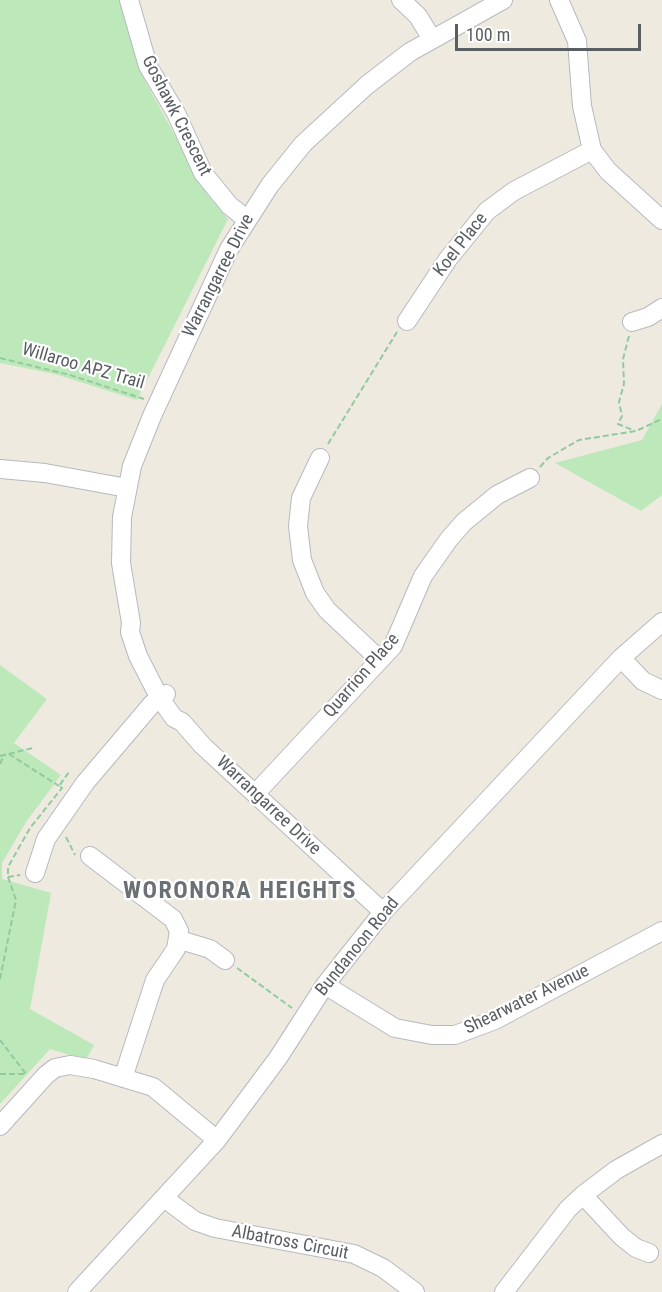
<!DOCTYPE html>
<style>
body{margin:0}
#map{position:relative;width:662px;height:1292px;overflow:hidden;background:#eeeae0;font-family:"Roboto Condensed",sans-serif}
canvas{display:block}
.scale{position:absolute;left:455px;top:24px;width:186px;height:27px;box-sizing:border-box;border:3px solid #595e63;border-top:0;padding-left:8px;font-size:18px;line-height:21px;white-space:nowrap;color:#595e63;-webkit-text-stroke:4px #fff;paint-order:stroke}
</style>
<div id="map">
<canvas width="662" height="1292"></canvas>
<div class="scale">100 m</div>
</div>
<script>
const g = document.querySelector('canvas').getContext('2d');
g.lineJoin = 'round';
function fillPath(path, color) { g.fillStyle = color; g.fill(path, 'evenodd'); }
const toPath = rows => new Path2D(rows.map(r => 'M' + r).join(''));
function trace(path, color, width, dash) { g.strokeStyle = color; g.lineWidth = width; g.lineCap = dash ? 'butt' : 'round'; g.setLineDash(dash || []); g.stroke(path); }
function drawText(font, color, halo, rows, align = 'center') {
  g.font = font + ' "Roboto Condensed",sans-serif'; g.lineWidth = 4.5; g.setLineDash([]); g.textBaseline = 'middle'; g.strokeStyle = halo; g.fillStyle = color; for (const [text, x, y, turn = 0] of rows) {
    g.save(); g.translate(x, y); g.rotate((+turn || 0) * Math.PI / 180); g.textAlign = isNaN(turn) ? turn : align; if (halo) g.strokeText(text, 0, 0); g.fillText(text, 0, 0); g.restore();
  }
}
fillPath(toPath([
 [0,0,119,0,145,81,207,194,228,219,137,400,55,374,0,363],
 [662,404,662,495,641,511,555,463,642,440],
 [0,665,47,699,14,743,61,775,26,822,2,863,2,879,51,893,30,1009,94,1045,86,1060,50,1049,0,1104]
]), '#bce8ba');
const minor = toPath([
 [129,0,148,66,176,113,203,173,229,205,246,219],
 [401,0,418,16,432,39],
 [559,0,577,41,582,106,592,150,608,171,662,220],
 [407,321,448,259,487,211,514,191,592,150],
 [632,322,648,317,662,308],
 [320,458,301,498,298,526,302,560,315,593,327,610,380,660],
 [0,469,45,473,127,488],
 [621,658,643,681,662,690],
 [255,794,393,646,423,576,449,539,464,522,497,495,530,478],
 [90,856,173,919,179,931,176,949,155,980,123,1078],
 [35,873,46,839,85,783,152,704,166,694],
 [383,912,203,746,182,722,174,718,159,697,138,656,130,632,131,623,121,563,122,517,132,466,152,416,229,249,270,185,303,144,367,85,410,52,503,0],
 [180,940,210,949,225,960],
 [325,985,395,1028,432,1035,455,1035,495,1020,662,931],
 [0,1126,46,1075,55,1068,70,1065,94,1069,153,1087,217,1140],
 [583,1195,622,1237,636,1248,649,1253],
 [164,1198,195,1221,215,1228,354,1254,383,1268,415,1292],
 [77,1292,217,1140,278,1058,325,985,383,912,621,658,662,622],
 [504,1292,568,1209,583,1195,616,1170,662,1144]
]);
trace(minor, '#b6b9be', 20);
trace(toPath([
 [629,336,623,359,624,384,619,402,622,416,618,424,635,431],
 [0,358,70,375,144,399],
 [328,444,397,332],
 [540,467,548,458,579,440,636,431,662,419],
 [9,754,59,786],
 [0,756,33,748],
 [0,764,4,755],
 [66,837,75,855],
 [8,877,20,875],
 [237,968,292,1008],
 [0,979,16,900,8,877,8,867,30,828,62,788,59,786,69,772],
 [0,1040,26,1074],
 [0,1074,27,1074]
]), '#92ca9f', 2, [6, 3]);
trace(minor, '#fff', 18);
drawText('18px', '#595e63', '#fff', [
 ["Goshawk Crescent",176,116,63],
 ["Koel Place",461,245,-52],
 ["Warrangarree Drive",219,276,-63],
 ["Willaroo APZ Trail",83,367,16],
 ["Quarrion Place",362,676,-49],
 ["Warrangarree Drive",268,806,43],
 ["Bundanoon Road",358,947,-51],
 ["Shearwater Avenue",527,1000,-26],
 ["Albatross Circuit",290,1243,11]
]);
g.letterSpacing = '1.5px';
drawText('bold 24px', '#6a7075', '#fff', [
 ["WORONORA HEIGHTS",240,892]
]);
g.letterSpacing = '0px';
</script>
